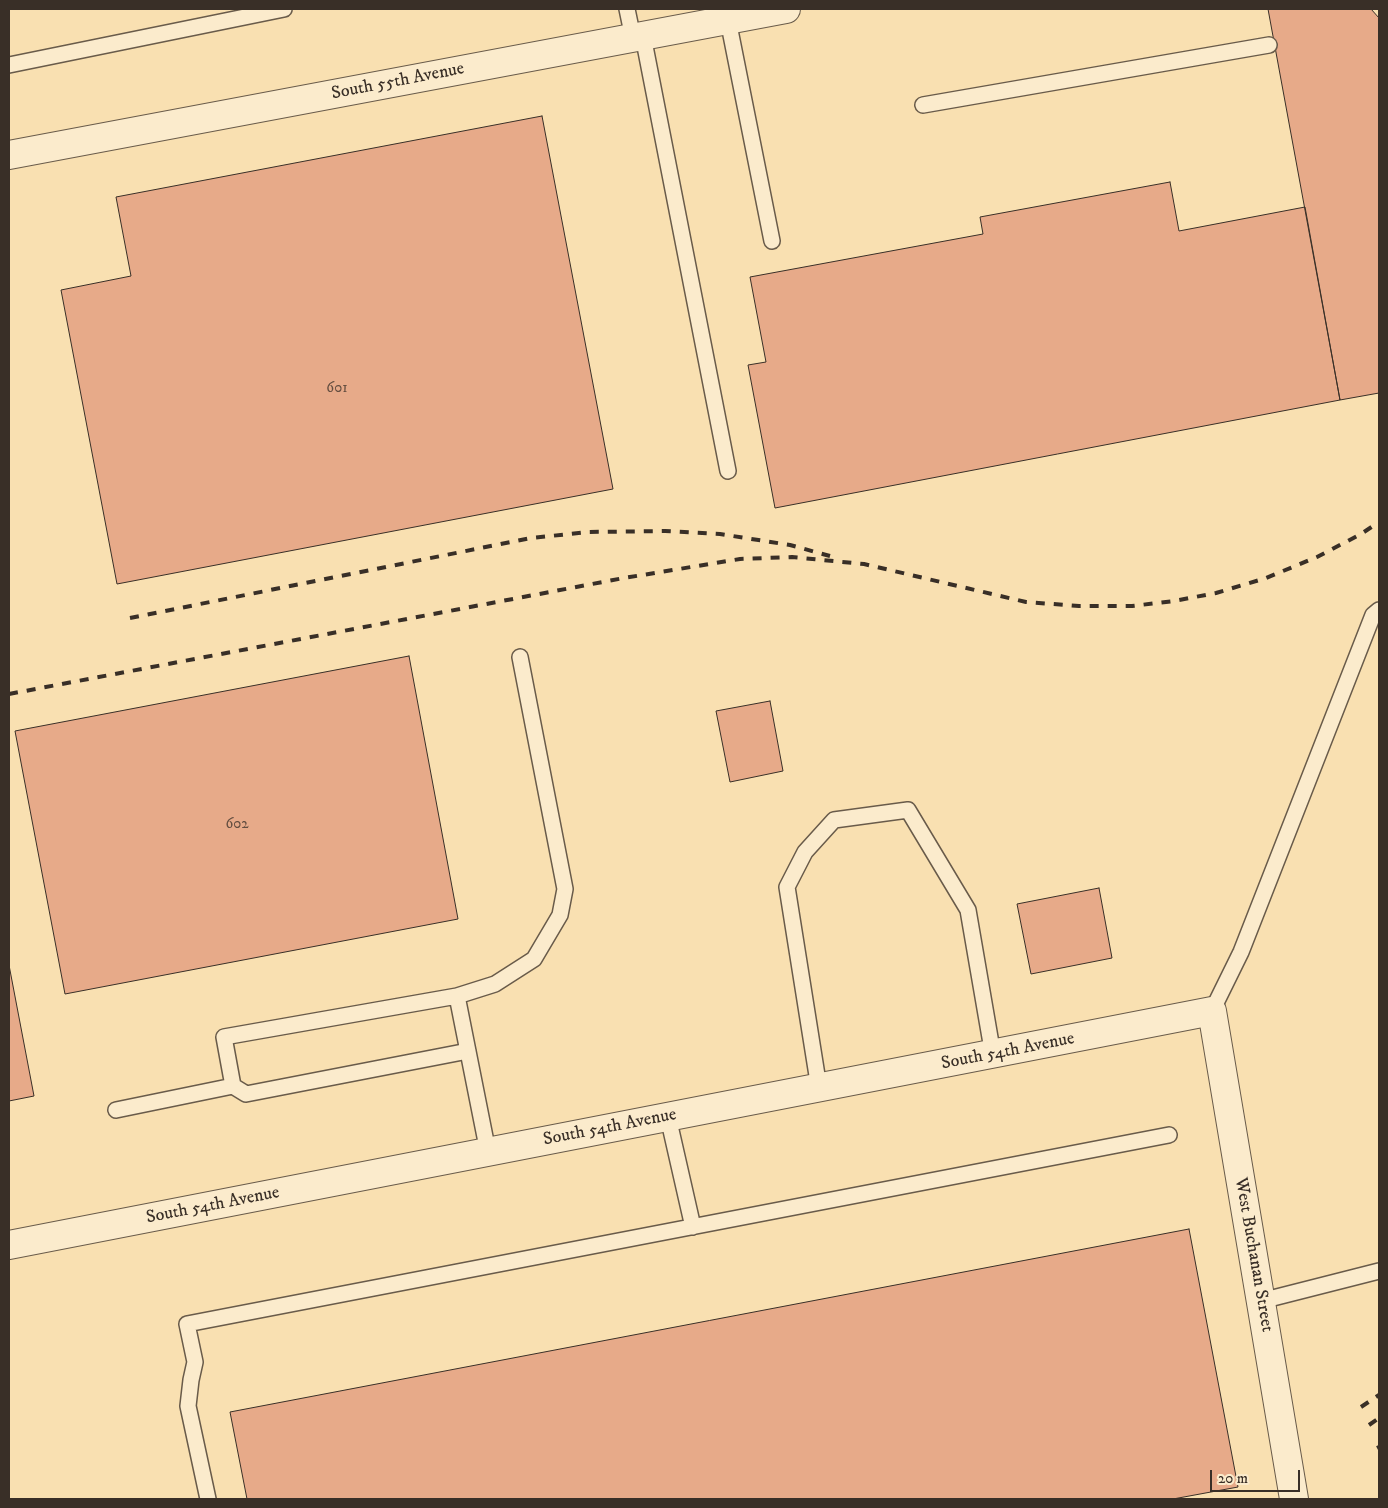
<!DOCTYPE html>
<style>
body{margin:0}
#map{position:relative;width:1388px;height:1508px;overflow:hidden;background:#f9e0b1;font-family:"IM FELL DW Pica",serif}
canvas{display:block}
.frame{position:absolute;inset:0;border:10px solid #392f27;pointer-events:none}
.scale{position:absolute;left:1210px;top:1470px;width:90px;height:22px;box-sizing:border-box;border:2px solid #392f27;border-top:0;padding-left:6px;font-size:15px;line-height:18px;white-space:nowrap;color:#392f27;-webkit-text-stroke:4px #fbebcc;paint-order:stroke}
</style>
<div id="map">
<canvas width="1388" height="1508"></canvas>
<div class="frame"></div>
<div class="scale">20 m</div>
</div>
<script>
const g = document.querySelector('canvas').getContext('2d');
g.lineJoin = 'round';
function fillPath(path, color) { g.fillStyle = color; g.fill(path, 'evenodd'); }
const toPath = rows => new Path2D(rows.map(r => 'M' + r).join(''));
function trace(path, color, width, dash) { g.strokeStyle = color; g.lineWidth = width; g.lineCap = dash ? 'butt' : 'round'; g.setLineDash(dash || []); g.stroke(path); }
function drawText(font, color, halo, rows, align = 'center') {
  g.font = font + ' "IM FELL DW Pica",serif'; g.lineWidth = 4.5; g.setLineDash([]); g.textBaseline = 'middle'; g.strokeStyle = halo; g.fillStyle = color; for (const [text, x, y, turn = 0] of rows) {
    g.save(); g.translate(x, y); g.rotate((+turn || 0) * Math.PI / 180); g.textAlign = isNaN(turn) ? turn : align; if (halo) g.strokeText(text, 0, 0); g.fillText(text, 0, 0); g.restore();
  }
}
const building = toPath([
 [1268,9,1371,9,1379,18,1379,393,1340,400,1268,9],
 [542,116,613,489,117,584,61,290,131,276,116,197,542,116],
 [1170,182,1179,231,1305,207,1340,400,775,508,748,365,766,362,750,277,983,234,980,217,1170,182],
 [409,656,458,919,65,994,15,731,409,656],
 [770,701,783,771,730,782,716,711,770,701],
 [1099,888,1112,958,1031,974,1017,904,1099,888],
 [9,965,34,1096,9,1101,9,965],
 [1189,1229,1238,1487,1173,1499,247,1499,230,1412,1189,1229]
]);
fillPath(building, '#e7aa89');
trace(building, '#392f27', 1);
const service = toPath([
 [627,9,633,38],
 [728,20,772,241],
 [643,36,728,471],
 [9,65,284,9],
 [923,105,1269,45],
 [457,996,495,984,534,959,560,915,565,889,520,657],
 [1212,1011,1241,952,1373,615,1379,610],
 [233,1086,246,1094,468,1051],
 [819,1088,787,887,805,852,834,820,908,810,968,910,993,1055],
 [116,1110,233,1086,224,1037,457,996,488,1152],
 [668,1117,693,1227],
 [1261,1301,1379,1271],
 [208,1499,188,1406,191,1380,195,1362,187,1324,1169,1135]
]);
const minor = toPath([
 [9,155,786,9],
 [9,1245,1212,1011,1294,1499]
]);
trace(service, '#695b4a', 18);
trace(minor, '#695b4a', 30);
trace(service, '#fbebcc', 15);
trace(minor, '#fbebcc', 28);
trace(toPath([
 [130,618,531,538,589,532,665,531,720,534,790,545,830,556],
 [9,694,624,578,740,559,792,557,864,564,1026,602,1079,606,1132,606,1174,601,1216,593,1266,578,1317,557,1361,534,1379,522],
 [1361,1407,1379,1395],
 [1369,1425,1379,1418],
 [1377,1448,1379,1447]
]), '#392f27', 4, [9, 9]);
drawText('15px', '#644e40', null, [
 ["601",337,389],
 ["602",237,825]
]);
drawText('18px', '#392f27', '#fbebcc', [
 ["South 55th Avenue",398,82,-11],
 ["South 54th Avenue",1008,1052,-11],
 ["South 54th Avenue",610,1128,-11],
 ["South 54th Avenue",213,1206,-11],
 ["West Buchanan Street",1253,1255,80]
]);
</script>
